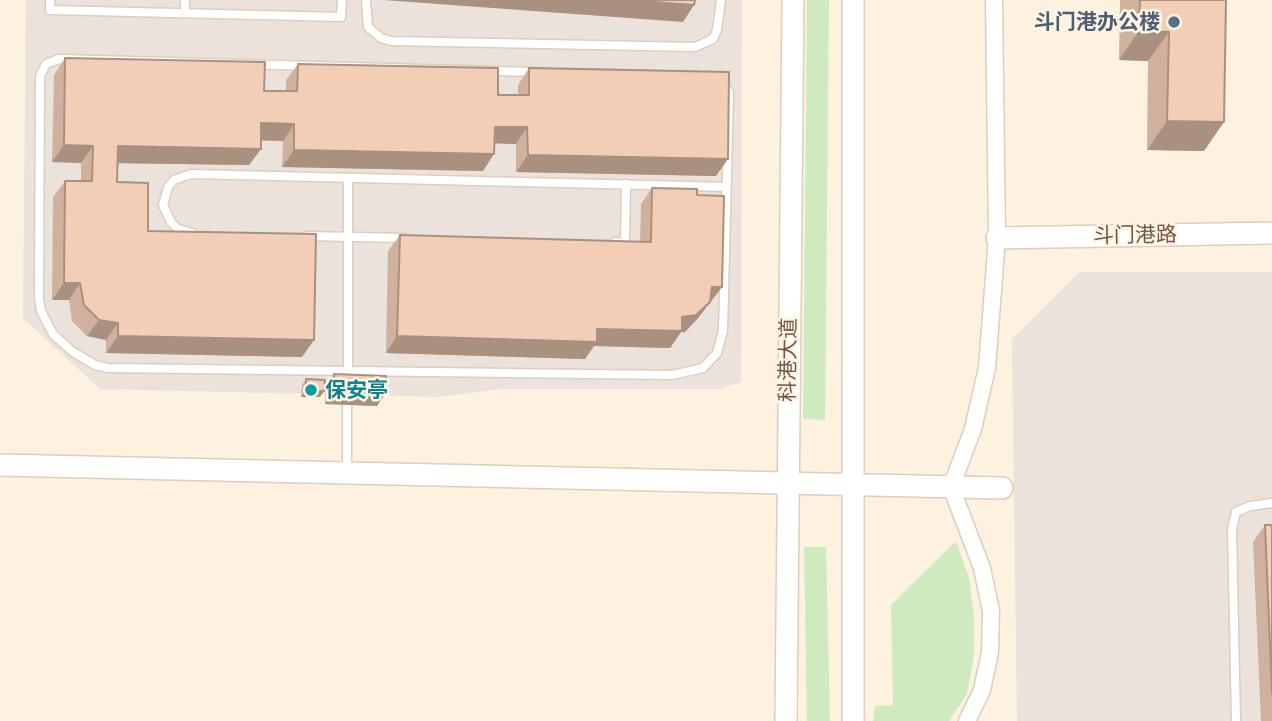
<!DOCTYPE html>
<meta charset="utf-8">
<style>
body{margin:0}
canvas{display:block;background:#fdf1df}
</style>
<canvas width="1272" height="721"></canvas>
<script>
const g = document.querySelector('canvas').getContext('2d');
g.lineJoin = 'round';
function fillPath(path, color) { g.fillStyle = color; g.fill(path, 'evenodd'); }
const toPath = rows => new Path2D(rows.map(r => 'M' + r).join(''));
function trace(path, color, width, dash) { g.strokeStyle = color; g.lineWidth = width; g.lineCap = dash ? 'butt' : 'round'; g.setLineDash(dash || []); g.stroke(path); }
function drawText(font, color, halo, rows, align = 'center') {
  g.font = font + ' Ubuntu,"Noto Sans SC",sans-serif'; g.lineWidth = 5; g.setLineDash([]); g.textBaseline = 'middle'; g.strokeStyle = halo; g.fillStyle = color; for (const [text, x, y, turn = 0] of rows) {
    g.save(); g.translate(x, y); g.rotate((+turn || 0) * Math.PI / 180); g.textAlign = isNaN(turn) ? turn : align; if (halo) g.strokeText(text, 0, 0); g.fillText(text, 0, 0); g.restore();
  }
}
fillPath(toPath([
 [26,0,742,0,741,382,720,389,500,389,440,397,100,389,23,318],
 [1079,272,1272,272,1272,721,1017,721,1012,339]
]), '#eae2db');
fillPath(toPath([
 [807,0,829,0,825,420,803,419],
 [956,541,969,578,974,617,974,655,967,694,949,721,873,721,875,706,893,705,891,605],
 [804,547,826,547,830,721,807,721]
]), '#cfeabe');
const service = toPath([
 [50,0,50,10,341,17,342,0],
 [366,0,368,27,381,38,391,41,695,47,713,39,717,30,721,0],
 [185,13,185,0],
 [59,59,715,77,723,80,729,93,723,331,717,353,703,368,672,375,108,368,95,365,73,352,53,334,41,311,39,298,40,76,46,64,59,59],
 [193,233,178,229,171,222,163,205,168,187,174,180,191,174,727,187],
 [307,236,406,238],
 [615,242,625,243,626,184],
 [348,374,348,178],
 [347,472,347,394],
 [1236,721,1232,529,1236,512,1250,506,1272,503]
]);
const minor = toPath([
 [967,721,982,690,990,652,991,611,982,568,951,487,973,429,987,368,997,238,994,0]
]);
const tertiary = toPath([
 [853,0,853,721],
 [997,238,1272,233],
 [0,465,1002,488],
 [786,721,793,0]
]);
trace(service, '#e0cdbb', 11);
trace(minor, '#e0cdbb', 19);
trace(tertiary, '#e0cdbb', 24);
trace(service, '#fff', 8);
trace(minor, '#fff', 16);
trace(tertiary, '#fff', 21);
fillPath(toPath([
 [1120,0,1226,0,1204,151,1147,150,1148,61,1119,60],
 [65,58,264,91,286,91,286,80,298,64,498,95,518,95,518,85,529,68,716,176,516,172,516,144,495,143,483,171,282,167,283,141,261,140,261,149,249,165,118,163,117,182,148,231,302,357,106,353,106,340,87,336,72,321,69,300,52,300,53,197,65,181,81,181,81,163,52,162,54,75],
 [652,188,697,195,722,287,698,318,685,332,681,332,670,348,594,346,585,359,386,353,388,251,400,235,640,242,641,204],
 [334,374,377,406,325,404,326,386],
 [306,379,320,397,301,397,302,385],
 [1265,525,1272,525,1272,721,1261,721,1253,542]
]), '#d0b19d');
fillPath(toPath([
 [384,0,627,0,694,5,683,22],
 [1139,31,1169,32,1148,61,1119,60],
 [1167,121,1224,122,1204,151,1147,150],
 [261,123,294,124,283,141,249,140],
 [495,127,527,127,516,144,483,143],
 [64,145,93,146,81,163,52,162],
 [118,146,261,149,249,165,106,163],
 [294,150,494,154,483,171,282,167],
 [528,155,728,159,716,176,516,172],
 [64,283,80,283,69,300,52,300],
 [712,287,722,287,698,318,685,332,681,332,670,348,594,346,585,359,386,353,397,336,597,329],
 [99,320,118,323,106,340,87,336],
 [118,336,314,340,302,357,106,353],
 [306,391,324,391,320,397,301,397],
 [333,393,385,394,377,406,325,404]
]), '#a9907f');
const building = toPath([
 [627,0,695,0,694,5,627,0],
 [1140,0,1226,0,1224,122,1167,121,1169,32,1139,31,1140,0],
 [65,58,265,62,264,91,297,91,298,64,498,68,498,95,529,95,529,68,729,72,728,159,528,155,527,127,495,127,494,154,294,150,294,124,261,123,261,149,118,146,117,182,148,183,148,231,316,234,314,340,118,336,118,323,99,320,84,305,80,283,64,283,65,181,92,181,93,146,64,145,65,58],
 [652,188,697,189,697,195,724,196,722,287,712,287,710,302,696,315,682,317,682,331,597,329,597,342,397,336,400,235,651,242,652,188],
 [334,374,386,376,385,394,333,393,334,374],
 [306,379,325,380,324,391,306,391,306,379],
 [1265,525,1272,525,1272,693,1265,525]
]);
fillPath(building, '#f2ceb6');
trace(building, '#a9907f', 2);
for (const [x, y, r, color] of [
 [1174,22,7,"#5c6f8a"],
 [311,390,7,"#0f9aa8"]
]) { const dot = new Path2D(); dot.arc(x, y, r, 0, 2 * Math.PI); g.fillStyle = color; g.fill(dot); trace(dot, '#fff5e5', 2.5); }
drawText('bold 21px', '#4e5e75', '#fff5e5', [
 ["斗门港办公楼",1160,22]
], 'right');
drawText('21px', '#735646', '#fff5e5', [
 ["斗门港路",1135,235,-1],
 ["科港大道",788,360,-89]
]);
drawText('bold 21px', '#0d838f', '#fff5e5', [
 ["保安亭",325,390]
], 'left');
</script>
